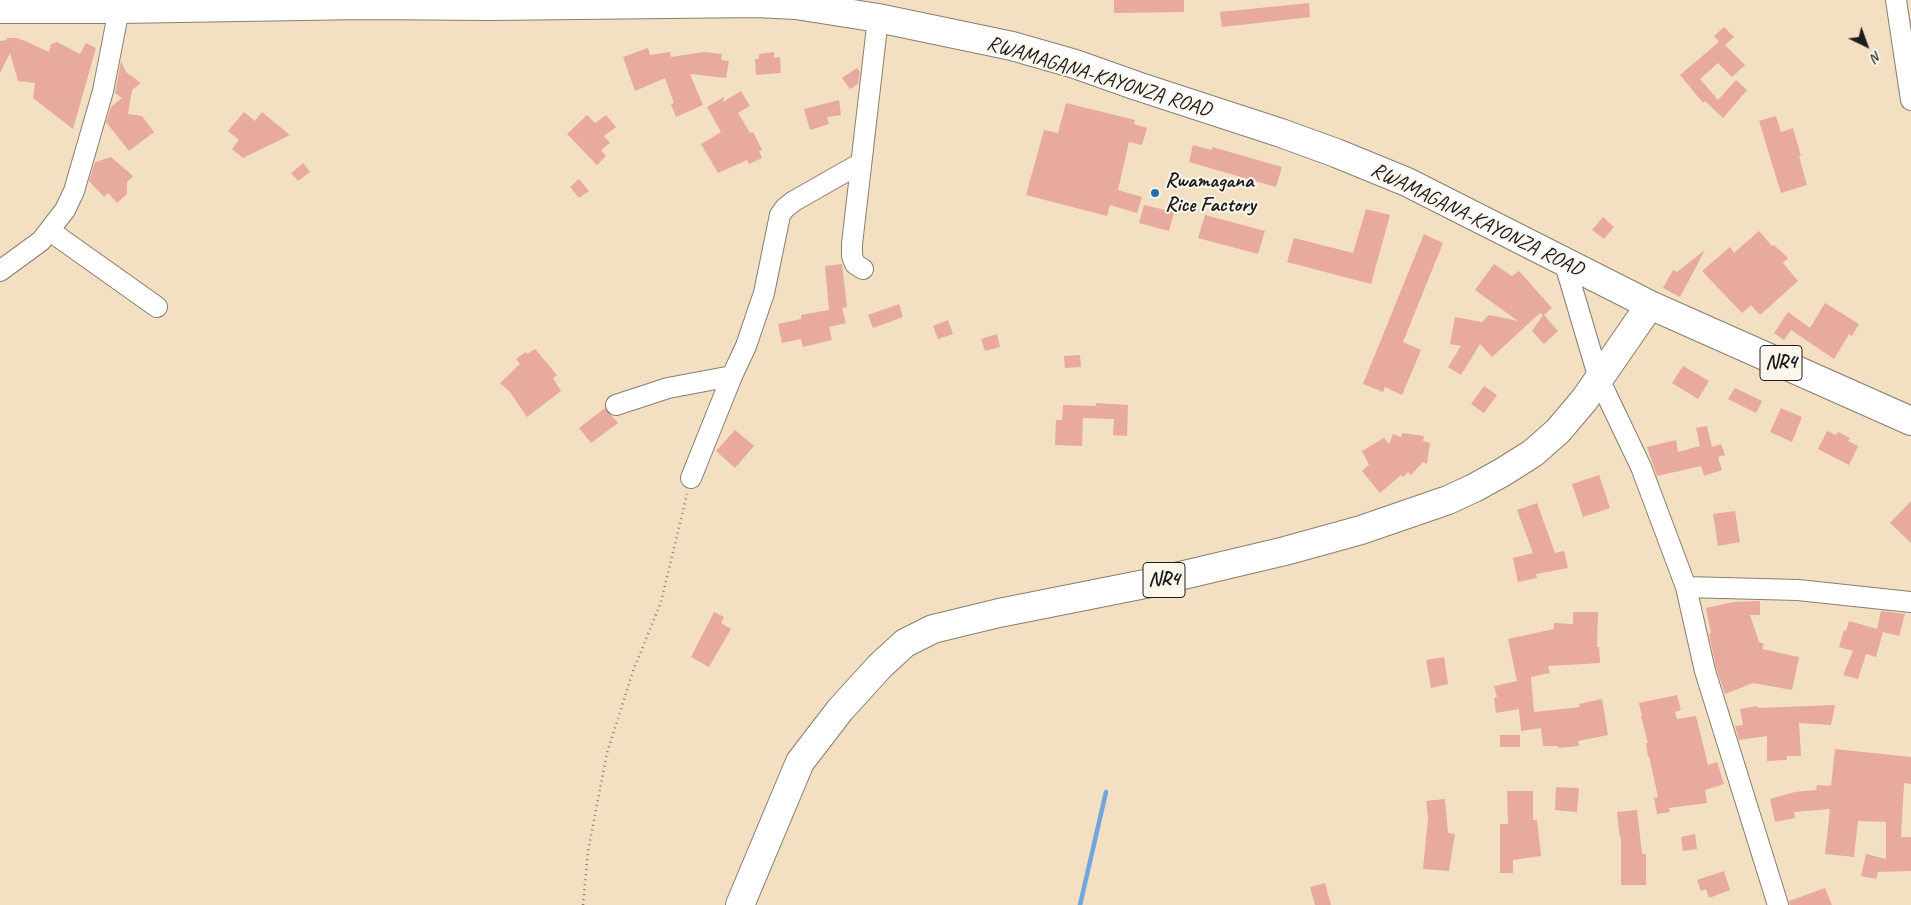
<!DOCTYPE html>
<style>
body{margin:0}
#map{position:relative;width:1911px;height:905px;overflow:hidden;background:#f3dfc2;font-family:Caveat,sans-serif}
canvas{display:block}
.north{position:absolute;left:1841px;top:20px;width:50px;height:50px;-webkit-text-stroke:4px #fbf7ec;paint-order:stroke;rotate:138deg;font-size:14px;font-weight:700;line-height:20px;text-align:center;color:#1c1c1c}
.north::after{content:'';display:block;margin:auto;width:18px;height:22px;background:#1c1c1c;clip-path:polygon(50% 0,100% 100%,50% 72%,0 100%)}
</style>
<div id="map">
<canvas width="1911" height="905"></canvas>
<div class="north">N</div>
</div>
<script>
const g = document.querySelector('canvas').getContext('2d');
g.lineJoin = 'round';
const toPath = rows => new Path2D(rows.map(r => 'M' + r).join(''));
function trace(path, color, width, dash) { g.strokeStyle = color; g.lineWidth = width; g.lineCap = dash ? 'butt' : 'round'; g.setLineDash(dash || []); g.stroke(path); }
function fillPath(path, color) { g.fillStyle = color; g.fill(path, 'evenodd'); }
function drawText(font, color, halo, rows, align = 'center') {
  g.font = font + ' Caveat,sans-serif'; g.lineWidth = 4; g.setLineDash([]); g.textBaseline = 'middle'; g.strokeStyle = halo; g.fillStyle = color; for (const [text, x, y, turn = 0] of rows) {
    g.save(); g.translate(x, y); g.rotate((+turn || 0) * Math.PI / 180); g.textAlign = isNaN(turn) ? turn : align; if (halo) g.strokeText(text, 0, 0); g.fillText(text, 0, 0); g.restore();
  }
}
trace(toPath([
 [1080,905,1106,792]
]), '#6fa6dd', 4.5);
fillPath(toPath([
 [1114,0,1184,0,1184,12,1114,13],
 [1309,3,1310,17,1222,27,1220,12],
 [1724,27,1734,37,1725,45,1745,65,1732,77,1718,63,1700,79,1718,100,1736,80,1747,90,1723,118,1705,101,1703,103,1680,75,1719,42,1714,36],
 [6,38,19,38,18,39,23,40,49,52,51,44,57,42,80,54,86,43,96,48,73,129,33,98,35,83,18,81,10,53,0,73,0,41,7,40],
 [648,48,650,55,670,52,671,57,704,52,722,54,721,60,729,61,726,78,690,74,703,105,676,117,671,104,674,103,665,78,635,91,623,57],
 [774,52,774,58,780,57,781,73,756,75,755,59,759,59,759,54],
 [121,61,126,72,141,83,132,90,128,114,142,116,154,132,129,151,106,122,111,107,122,98,115,93],
 [857,68,860,72,858,84,850,89,842,78],
 [741,91,750,106,738,113,750,133,753,132,762,150,759,151,762,158,749,164,747,160,718,173,701,144,721,132,707,107,724,97,723,102],
 [839,100,841,115,827,117,829,124,810,130,804,109],
 [1066,103,1135,120,1134,124,1147,128,1142,145,1129,142,1118,190,1142,197,1137,213,1110,205,1107,216,1026,195,1044,130,1058,133],
 [244,112,255,121,262,112,290,135,243,158,232,149,239,140,228,131],
 [587,115,595,123,606,115,616,127,604,136,610,143,601,150,606,156,597,165,567,134],
 [1776,116,1781,132,1793,128,1801,156,1799,156,1807,185,1781,193,1759,121],
 [1193,145,1212,150,1212,147,1282,167,1276,187,1189,162],
 [111,157,133,176,127,182,127,194,117,203,108,193,104,197,89,181,95,162],
 [303,163,310,172,298,181,291,173],
 [579,179,589,191,579,198,570,187],
 [1144,205,1174,212,1169,231,1139,223],
 [1366,209,1390,215,1371,284,1287,262,1294,238,1353,253],
 [1205,215,1265,231,1258,254,1198,238],
 [1603,217,1614,227,1604,239,1592,230],
 [1759,231,1772,246,1774,245,1788,258,1783,263,1798,281,1760,315,1751,305,1742,313,1702,271,1730,247,1734,253],
 [1424,234,1443,243,1403,342,1421,350,1402,395,1385,387,1383,392,1363,384],
 [1705,250,1680,297,1663,288,1673,270,1677,272],
 [842,264,847,307,842,308,846,323,829,327,832,340,803,347,801,339,782,343,778,324,801,319,801,315,829,310,825,266],
 [1494,264,1512,276,1519,271,1552,308,1544,315,1558,331,1544,344,1532,331,1543,315,1540,313,1492,357,1480,344,1461,375,1448,367,1461,346,1450,344,1455,317,1482,322,1489,315,1518,321,1475,290],
 [1825,303,1859,324,1852,336,1849,334,1834,359,1791,330,1784,340,1774,333,1788,312,1810,328],
 [899,304,903,317,873,328,868,315],
 [948,320,953,334,938,339,933,326],
 [997,334,1000,347,985,351,981,339],
 [535,349,557,375,553,378,561,391,527,417,510,392,500,383,520,364,516,359,526,352,527,354],
 [1080,355,1081,367,1065,368,1064,356],
 [1683,366,1709,381,1698,399,1672,383],
 [1484,386,1497,395,1484,413,1471,404],
 [1735,388,1762,401,1756,413,1728,399],
 [1096,403,1128,405,1127,436,1113,435,1114,419,1083,418,1082,446,1055,445,1056,420,1062,420,1063,405,1096,406],
 [605,408,618,423,591,443,579,428],
 [1781,408,1802,417,1792,442,1770,432],
 [1707,426,1712,447,1721,444,1725,455,1718,457,1722,470,1704,476,1701,466,1657,476,1647,447,1676,440,1678,452,1700,446,1696,428],
 [735,430,754,446,735,468,716,451],
 [1827,431,1836,435,1838,432,1850,438,1848,441,1858,446,1849,465,1818,449],
 [1402,433,1424,436,1423,441,1430,443,1427,464,1423,462,1411,475,1408,472,1403,477,1401,475,1380,493,1362,471,1369,465,1362,451,1384,438,1389,444,1393,434,1401,437],
 [1599,475,1610,508,1583,517,1572,484],
 [1911,501,1911,543,1890,523],
 [1537,503,1555,553,1564,551,1568,568,1536,574,1537,578,1518,582,1513,558,1533,553,1517,510],
 [1735,511,1740,542,1718,546,1713,514],
 [1760,601,1760,615,1750,615,1759,642,1764,644,1762,649,1799,657,1792,690,1753,683,1725,694,1716,668,1709,634,1711,633,1706,608,1734,602],
 [1881,611,1905,614,1899,636,1883,632,1876,657,1866,654,1858,679,1843,675,1853,651,1839,647,1844,630,1846,631,1849,621,1877,629],
 [714,612,724,617,721,623,731,629,709,667,691,657],
 [1573,612,1598,612,1597,647,1599,647,1600,663,1548,666,1550,673,1531,677,1534,712,1580,707,1579,704,1602,699,1608,735,1578,741,1579,746,1559,748,1558,746,1543,746,1541,728,1521,731,1519,709,1496,713,1494,698,1497,697,1494,686,1517,681,1508,639,1554,629,1554,623,1573,624],
 [1444,657,1448,684,1431,688,1426,660],
 [1677,695,1681,710,1675,712,1677,719,1696,716,1708,765,1717,762,1724,784,1705,790,1707,803,1669,808,1670,812,1657,814,1654,798,1658,797,1649,756,1648,757,1646,743,1648,743,1641,716,1642,716,1639,703],
 [1835,705,1831,725,1799,723,1801,756,1787,756,1787,760,1767,761,1767,736,1739,740,1735,726,1743,725,1740,709,1757,706,1758,708],
 [1500,735,1520,735,1520,747,1500,747],
 [1835,749,1911,757,1911,784,1904,783,1901,837,1911,837,1911,871,1878,872,1876,879,1861,876,1866,854,1886,859,1886,822,1858,821,1854,857,1825,854,1830,809,1794,812,1795,818,1775,822,1770,799,1795,792,1816,790,1817,785,1831,786],
 [1556,787,1579,788,1577,812,1555,810],
 [1507,791,1533,791,1533,820,1537,820,1541,856,1513,860,1513,873,1500,873,1500,824,1508,824],
 [1445,799,1448,833,1455,834,1449,871,1423,869,1428,818,1426,801],
 [1637,810,1642,854,1646,854,1646,885,1621,885,1621,837,1620,838,1617,812],
 [1695,834,1697,849,1683,851,1681,837],
 [1724,871,1730,890,1709,898,1706,889,1701,891,1697,880],
 [1325,883,1331,905,1315,905,1310,887],
 [1825,888,1832,905,1790,905,1789,901]
]), '#e8a99f');
const minor = toPath([
 [1896,0,1911,100],
 [50,231,157,307],
 [1564,261,1599,379,1641,467,1686,587,1705,671,1778,905],
 [863,269,855,264,852,256,852,244,878,18],
 [0,271,41,241,65,210,74,191,103,91,119,9],
 [616,405,668,388,732,376],
 [691,478,732,376,746,346,764,293,780,215,785,208,794,201,861,163],
 [1686,587,1798,590,1911,602]
]);
const highway = toPath([
 [0,9,119,9,364,5,490,6,756,3,796,5,878,18,1012,46,1075,64,1137,86,1281,133,1336,153,1407,182,1650,305,1911,421],
 [740,905,800,762,840,710,880,666,905,643,933,629,999,613,1150,583,1285,551,1361,530,1448,500,1474,488,1503,472,1533,453,1558,431,1585,399,1650,305]
]);
trace(minor, '#887e6f', 22);
trace(highway, '#887e6f', 30);
trace(toPath([
 [583,905,588,851,607,753,633,671,661,602,687,494]
]), '#887e6f', 2.5, [1, 4]);
trace(minor, '#fff', 20);
trace(highway, '#fff', 28);
for (const [x, y, r, color] of [
 [1155,193,5,"#1f6fb2"]
]) { const dot = new Path2D(); dot.arc(x, y, r, 0, 2 * Math.PI); g.fillStyle = color; g.fill(dot); trace(dot, '#fbf7ec', 2); }
for (const [x, y, w] of [
 [1781,363,42],
 [1164,580,42]
]) { const box = new Path2D(); box.roundRect(x - w / 2, y - 17.5, w, 35, 4); g.fillStyle = '#fbf7ec'; g.fill(box); trace(box, '#1c1c1c', 1); }
drawText('bold 20px', '#1c1c1c', null, [
 ["NR4",1781,363],
 ["NR4",1164,580]
]);
drawText('21px', '#1c1c1c', '#fbf7ec', [
 ["RWAMAGANA-KAYONZA ROAD",1099,77,17],
 ["RWAMAGANA-KAYONZA ROAD",1477,220,26]
]);
drawText('bold 21px', '#1c1c1c', '#fbf7ec', [
 ["Rwamagana",1165,181],
 ["Rice Factory",1165,205]
], 'left');
</script>
